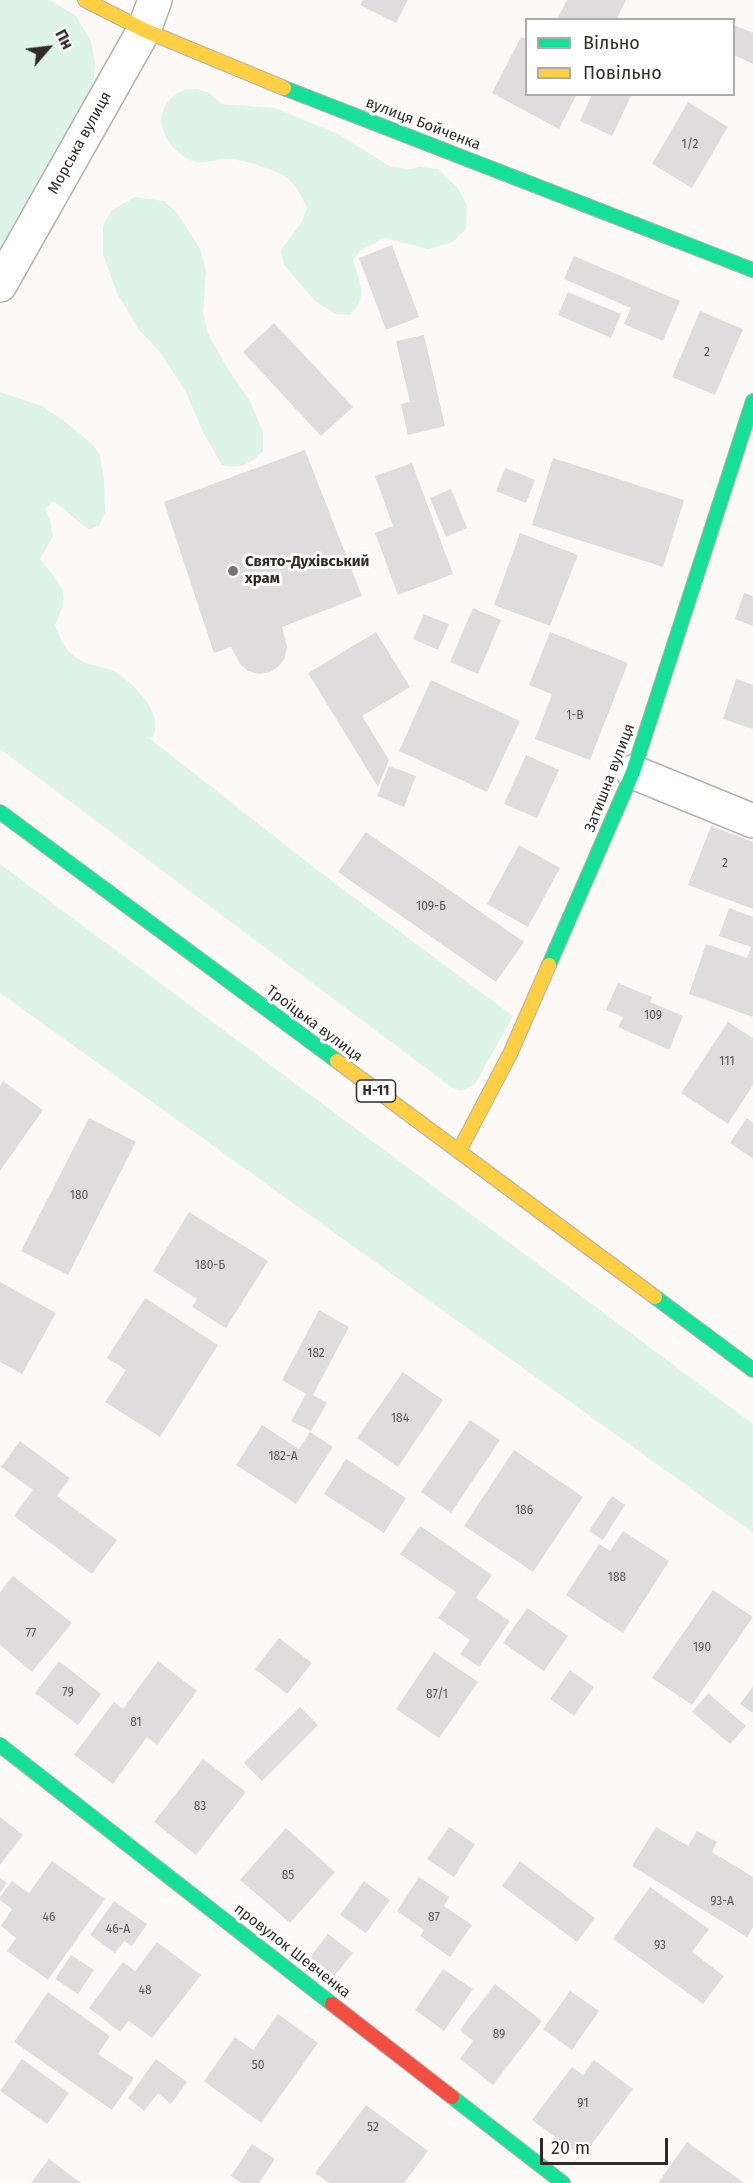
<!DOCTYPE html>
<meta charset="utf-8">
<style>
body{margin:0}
#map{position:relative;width:753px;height:2183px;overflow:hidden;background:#fdf9f7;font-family:"Fira Sans",sans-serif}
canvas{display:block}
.legend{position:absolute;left:525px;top:18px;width:210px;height:78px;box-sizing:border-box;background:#fff;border:2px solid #adaaa9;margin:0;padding:8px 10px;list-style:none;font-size:18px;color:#312b28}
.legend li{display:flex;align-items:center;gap:12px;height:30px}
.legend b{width:30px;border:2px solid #adaaa9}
.north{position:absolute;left:18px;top:18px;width:60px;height:60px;-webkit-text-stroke:4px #fff;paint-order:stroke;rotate:62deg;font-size:16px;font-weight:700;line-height:24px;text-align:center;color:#312b28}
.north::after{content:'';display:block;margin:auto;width:21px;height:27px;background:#312b28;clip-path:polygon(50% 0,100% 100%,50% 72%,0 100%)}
.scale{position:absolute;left:540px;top:2138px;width:128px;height:27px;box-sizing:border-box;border:3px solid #312b28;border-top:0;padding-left:8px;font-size:18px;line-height:21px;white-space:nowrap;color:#312b28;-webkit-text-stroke:4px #fff;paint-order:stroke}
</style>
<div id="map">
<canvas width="753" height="2183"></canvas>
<ul class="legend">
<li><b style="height:8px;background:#16e098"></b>Вільно</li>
<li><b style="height:8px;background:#ffcf43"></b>Повільно</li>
</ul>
<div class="north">Пн</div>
<div class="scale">20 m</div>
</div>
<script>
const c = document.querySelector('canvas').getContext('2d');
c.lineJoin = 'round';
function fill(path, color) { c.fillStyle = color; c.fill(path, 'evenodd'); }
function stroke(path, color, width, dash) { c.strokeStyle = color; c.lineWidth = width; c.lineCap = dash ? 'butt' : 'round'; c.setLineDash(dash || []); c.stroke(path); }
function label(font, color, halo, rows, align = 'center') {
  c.font = font + ' "Fira Sans",sans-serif'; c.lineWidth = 6; c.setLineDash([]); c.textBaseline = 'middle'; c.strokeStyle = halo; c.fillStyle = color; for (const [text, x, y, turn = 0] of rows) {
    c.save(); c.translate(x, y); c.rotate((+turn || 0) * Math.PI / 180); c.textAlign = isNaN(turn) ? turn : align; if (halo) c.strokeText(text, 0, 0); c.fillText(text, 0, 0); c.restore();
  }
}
const green = new Path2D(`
 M0,0H50L76,16L91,41L95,63L93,85L0,250Z
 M198,89L209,93L222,104L275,108L338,134L391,167L410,169L419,167L438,169L457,187L467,205L466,229L453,242L428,249L384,238L361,250L353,260C359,281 369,297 350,315L336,314L316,302L284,265L281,250L302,222L307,208C302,197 297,186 287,178C277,170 243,160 231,159C219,158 200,166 190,160C163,146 147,111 180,92C184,89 192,90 198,89Z
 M135,197L164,201L178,214L200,249L206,270L203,311L207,332L228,369L250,401L263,432V451C249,465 241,469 222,465L203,432L186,392L160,352L138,329L117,293L103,254V226L111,211Z
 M0,392L42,406L63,420L93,445L100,455L104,481L105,512L99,526L89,529C75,521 66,509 53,501L45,509L50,520L53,537L40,559C62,587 72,590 55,625C60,638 65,651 78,659C89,666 105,666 117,673C135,685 164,713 153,737L149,738L325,876L513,1016L475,1084L461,1091L451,1087L0,749Z
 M0,864L753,1424V1533L0,993Z`);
const building = new Path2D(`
 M363,0H408L396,23L360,5Z
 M567,0H626L616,20H557Z
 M734,25L753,33V64L734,55Z
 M521,37L526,39V94H577L559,129L492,93Z
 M592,94H632L612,136L580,121Z
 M688,102L728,127L692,188L652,164Z
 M392,245L419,317L386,330L359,258Z
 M574,256L680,301L663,341L624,324L631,308L564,279Z
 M568,292L621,314L611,338L558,315Z
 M700,311L743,329L715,395L672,377Z
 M274,323L353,407L321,436L243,352Z
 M424,335L445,426L408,435L401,404L410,402L396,341Z
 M305,450L362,596L282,627L287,647L285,658L279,666L270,672L259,674L248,671L240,664L231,647L214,653L164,502Z
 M553,458L684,500L663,567L532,525Z
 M412,463L453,574L398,595L375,533L393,526L375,476Z
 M505,468L535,480L526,503L496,491Z
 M451,489L467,528L446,537L430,498Z
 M520,533L578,555L550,626L494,605Z
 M744,593L753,596V626L735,619Z
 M473,608L501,620L478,674L450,662Z
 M424,614L449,624L438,650L413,639Z
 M376,632L410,687L362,716L389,760L378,787L308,673Z
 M550,632L628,663L590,760L535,739L552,694L529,685Z
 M736,679L753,685V729L723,719Z
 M431,680L520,721L487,792L399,751Z
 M526,755L559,770L537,818L504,804Z
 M389,766L416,776L404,807L377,796Z
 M711,826L753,842V909L688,885Z
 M366,832L524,942L496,982L338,872Z
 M519,845L560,868L528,927L487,904Z
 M729,908L753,917V1017L689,994L706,944L747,958L751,947L719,936Z
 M618,983L652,997L650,1002L683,1016L669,1050L618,1027L623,1017L606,1010Z
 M728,1022L753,1038V1085L728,1124L681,1093Z
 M3,1081L43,1110L0,1171V1086Z
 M89,1118L136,1142L68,1275L21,1251Z
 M747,1118L753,1123V1159L730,1143Z
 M189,1212L268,1261L226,1328L192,1307L197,1299L153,1271Z
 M0,1282L56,1313L22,1374L0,1362Z
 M145,1298L218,1345L160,1437L105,1402L126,1370L107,1358Z
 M319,1310L349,1327L313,1395L327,1403L311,1431L291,1421L306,1394L282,1380Z
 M403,1372L443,1400L398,1467L357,1438Z
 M470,1420L500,1440L451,1513L421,1492Z
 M262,1425L299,1449L310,1432L333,1447L296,1504L236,1465Z
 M20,1441L70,1478L57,1496L117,1540L92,1574L14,1516L33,1490L1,1467Z
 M514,1450L583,1497L533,1572L464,1526Z
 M346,1459L406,1498L384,1533L324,1494Z
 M612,1496L625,1505L603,1540L589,1531Z
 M420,1526L492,1575L476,1598L510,1621L479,1667L460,1654L470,1640L438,1618L456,1592L400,1554Z
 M623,1531L669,1561L623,1633L566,1595L599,1544L610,1551Z
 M13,1576L72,1623L32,1672L0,1645V1592Z
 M713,1590L753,1617L692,1705L652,1678Z
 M527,1608L568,1636L544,1671L503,1643Z
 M279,1638L312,1663L287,1694L255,1669Z
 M434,1652L478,1682L439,1738L396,1709Z
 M59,1661L101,1694L78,1725L35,1693Z
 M158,1661L197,1691L157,1745L147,1737L113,1784L74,1755L114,1702L123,1709Z
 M570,1670L594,1687L574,1716L550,1699Z
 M753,1686V1713L740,1704Z
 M708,1693L746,1726L730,1744L692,1712Z
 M300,1707L318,1725L262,1781L244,1763Z
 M203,1759L246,1792L196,1855L154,1822Z
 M0,1817L23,1835L0,1865Z
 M449,1827L475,1844L454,1877L427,1859Z
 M656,1827L688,1846L697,1831L717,1842L712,1852L753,1877V1927L747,1937L632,1866Z
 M286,1828L335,1872L290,1923L240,1880Z
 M52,1861L105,1899L48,1980L7,1951L16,1938L1,1926L12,1909L0,1900V1897L12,1881L29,1893Z
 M520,1861L595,1918L577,1942L502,1886Z
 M419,1877L449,1897L444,1906L472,1925L450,1957L420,1936L424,1930L397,1911Z
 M0,1878L7,1883L0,1893Z
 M364,1881L390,1900L366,1933L340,1915Z
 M650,1887L709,1929L692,1952L724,1976L703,2004L613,1939Z
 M114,1901L147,1924L132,1946L124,1941L115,1953L90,1935Z
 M328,1934L353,1953L331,1980L307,1961Z
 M157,1942L201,1975L152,2038L129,2021L120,2032L89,2008L123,1962L135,1971Z
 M71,1955L94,1970L78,1994L55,1979Z
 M443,1969L473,1989L444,2031L415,2010Z
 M495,1984L542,2021L493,2085L460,2059L473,2041L460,2030Z
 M570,1991L599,2011L572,2050L543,2029Z
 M48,1992L110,2036L98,2054L134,2078L112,2110L14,2042Z
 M278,2014L318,2043L261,2123L204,2081L235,2037L253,2050Z
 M22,2059L69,2093L47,2124L0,2091Z
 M156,2059L187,2082L171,2104L158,2093L144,2111L128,2098Z
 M594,2060L633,2089L582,2157L532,2120L572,2067L583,2075Z
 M366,2105L428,2151L404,2183H329L315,2173Z
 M687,2142L744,2183H658Z
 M252,2144L275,2159L259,2183H241L231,2176Z
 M49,2159L81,2183H31Z`);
const street = new Path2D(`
 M0,285L144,30L155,0
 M633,772L753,821`);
const fast = new Path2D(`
 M284,88L753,270
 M0,812L337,1061
 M549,965L633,772L753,401
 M655,1297L753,1370
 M0,1745L332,2004
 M452,2097L563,2183`);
const slow = new Path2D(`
 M85,0L144,30L284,88
 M337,1061L655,1297
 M459,1151L510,1054L549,965`);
const jam = new Path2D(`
 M332,2004L452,2097`);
const markers = [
 [233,571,6,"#787370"]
];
const numberNames = [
 ["1/2",690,145],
 ["2",707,353],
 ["1-В",575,716],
 ["2",725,864],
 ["109-Б",431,907],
 ["109",653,1016],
 ["111",727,1062],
 ["180",79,1196],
 ["180-Б",210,1266],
 ["182",316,1354],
 ["184",400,1419],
 ["182-А",283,1457],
 ["186",524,1511],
 ["188",617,1578],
 ["77",31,1634],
 ["190",702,1648],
 ["79",68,1693],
 ["87/1",437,1695],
 ["81",136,1723],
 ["83",200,1807],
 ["85",288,1876],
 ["93-А",722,1902],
 ["46",49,1918],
 ["87",434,1918],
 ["46-А",118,1930],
 ["93",660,1946],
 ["48",145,1991],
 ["89",499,2035],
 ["50",258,2066],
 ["91",583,2104],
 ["52",373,2128]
];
const shields = [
 [376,1091,39]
];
const shieldNames = [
 ["Н-11",376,1091]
];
const streetNames = [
 ["вулиця Бойченка",423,124,21],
 ["Морська вулиця",80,143,-61],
 ["Затишна вулиця",610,778,-69],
 ["Троїцька вулиця",314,1024,37],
 ["провулок Шевченка",292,1951,38]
];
const poiNames = [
 ["Свято-Духівський",245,562],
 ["храм",245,579]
];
fill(green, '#ddf4e6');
fill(building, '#dfdcde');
stroke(street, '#b4b0ad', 36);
stroke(fast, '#b4b0ad', 16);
stroke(slow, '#b4b0ad', 16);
stroke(jam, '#b4b0ad', 16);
stroke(street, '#fffefe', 33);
stroke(fast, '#16e098', 14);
stroke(slow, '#ffcf43', 14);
stroke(jam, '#f24e42', 14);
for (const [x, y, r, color] of markers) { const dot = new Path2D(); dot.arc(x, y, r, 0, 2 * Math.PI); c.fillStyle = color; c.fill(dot); stroke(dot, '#fff', 2); }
label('12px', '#5c5756', null, numberNames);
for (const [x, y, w] of shields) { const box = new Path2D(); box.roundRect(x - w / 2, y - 11, w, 22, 4.5); c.fillStyle = '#fff'; c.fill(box); stroke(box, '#312b28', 1.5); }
label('bold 14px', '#312b28', null, shieldNames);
label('15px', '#312b28', '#fff', streetNames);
label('bold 15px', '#312b28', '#fff', poiNames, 'left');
</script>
